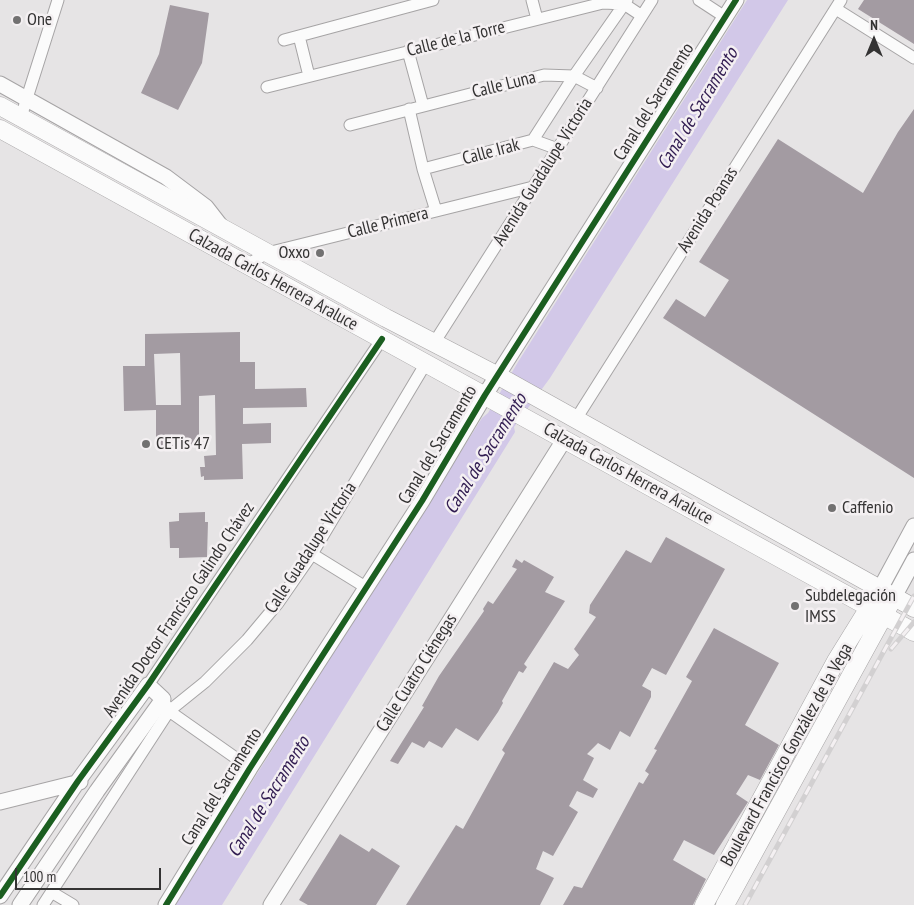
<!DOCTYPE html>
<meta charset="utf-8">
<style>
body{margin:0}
#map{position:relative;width:914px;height:905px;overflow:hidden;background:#e6e4e5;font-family:"PT Sans Narrow",sans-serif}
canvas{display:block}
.north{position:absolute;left:849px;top:15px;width:50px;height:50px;-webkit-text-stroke:4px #f4f0f2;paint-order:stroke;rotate:0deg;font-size:14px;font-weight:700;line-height:20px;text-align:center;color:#343333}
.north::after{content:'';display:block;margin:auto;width:18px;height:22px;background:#343333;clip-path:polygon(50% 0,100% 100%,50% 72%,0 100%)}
.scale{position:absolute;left:15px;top:868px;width:146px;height:22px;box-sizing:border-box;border:2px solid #343333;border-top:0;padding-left:6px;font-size:15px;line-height:18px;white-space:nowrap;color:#343333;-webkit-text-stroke:4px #f4f0f2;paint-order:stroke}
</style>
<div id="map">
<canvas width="914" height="905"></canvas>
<div class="north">N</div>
<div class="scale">100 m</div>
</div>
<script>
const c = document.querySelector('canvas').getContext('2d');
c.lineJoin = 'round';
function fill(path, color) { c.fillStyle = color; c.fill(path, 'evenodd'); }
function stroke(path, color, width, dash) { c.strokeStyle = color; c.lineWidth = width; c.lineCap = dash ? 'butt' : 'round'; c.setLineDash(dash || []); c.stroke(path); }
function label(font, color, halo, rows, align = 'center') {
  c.font = font + ' "PT Sans Narrow",sans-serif'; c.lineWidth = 5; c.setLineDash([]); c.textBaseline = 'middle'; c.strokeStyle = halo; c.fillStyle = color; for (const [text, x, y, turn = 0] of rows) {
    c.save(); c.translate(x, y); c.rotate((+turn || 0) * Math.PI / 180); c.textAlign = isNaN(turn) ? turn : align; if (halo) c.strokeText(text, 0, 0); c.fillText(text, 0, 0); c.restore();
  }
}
const water = new Path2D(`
 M747,0H788L550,378L514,427L515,432L222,905H174L482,418L488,413L518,362Z`);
const building = new Path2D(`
 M864,0H914V44L858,9Z
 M170,5L209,13L202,63L178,110L141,93L159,54Z
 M914,109V478L663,318L676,299L705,317L729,280L699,262L778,139L863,193L898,132Z
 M240,332V362H255V389L306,388L307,407L243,408V424L271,423V443L242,444L243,479L204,480V476L201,477L200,467H205L204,456L216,455L215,395L199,396V446H156V410L124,411L123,366H145V334ZM180,353L181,405H156L154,354Z
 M205,512V522H208L207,557L179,558V548H170L169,522L179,521V513Z
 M666,537L725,569L666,675L652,668L642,686L651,691V697L630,737L620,731L610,750L598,743L587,754L594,758L583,780L598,789L593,798L577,791L569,806L578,812L553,856L543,851L536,869L554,878L540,905H406L456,825L463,829L505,753L502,750L554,662L568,669L579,655L574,649L596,617L589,613L590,605L626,550L651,563Z
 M516,559L522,563L524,560L554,577L545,592L565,601L524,664L527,667L523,673L519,671L502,701L503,703L498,712L478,741L456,728L442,748L429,741L424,748L412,742L398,764L390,761L424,707L422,706L439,676L484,611L483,609L488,601L493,604L517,569L512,567Z
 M714,628L779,663L745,725L779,745L760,780L748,775L736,794L748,802L714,855L684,840L673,860L706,879L693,905H563L574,886L582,888L639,782L643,784L649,774L645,771L657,750L654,749L692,681L686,677Z
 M340,834L369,852L372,848L400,866L376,905H308L299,900Z`);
const street = new Path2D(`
 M532,0L537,19
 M699,0L725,17
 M836,9L914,58
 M299,36L309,76
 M284,40L433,0
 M408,51L423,106
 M267,87L603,3L624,4L642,16
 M409,109L423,169L436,211
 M21,117L58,0
 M350,125L544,75L574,76L597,88
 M533,140L574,76L627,0
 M423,169L533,140L558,149
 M247,265L267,253L533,187
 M434,343L652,0
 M576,419L841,0
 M312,554L367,588
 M148,685L382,339
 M166,705L169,711L250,768
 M53,893L73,905
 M43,905L169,711L205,682L247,640L278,603L312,554L426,363`);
const secondary = new Path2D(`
 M0,84L166,177L206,207L220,225
 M880,589L914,526
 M894,597L914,560
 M0,802L80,782
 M0,896L78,781L148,685L163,699L97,791L20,905
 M166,905L250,768L422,501L485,395L736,0
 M271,905L564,440`);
const primary = new Path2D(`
 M0,106L386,318L502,378L914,608
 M0,129L914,632
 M704,905L836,661L875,598
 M725,905L890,604`);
const rail = new Path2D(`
 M891,649L914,622
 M745,905L914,596`);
const cycleway = new Path2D(`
 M0,896L78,781L148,685L382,339
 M166,905L250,768L422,501L485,395L736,0`);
const markers = [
 [17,20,5,"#727171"],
 [320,253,5,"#727171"],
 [146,444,5,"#727171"],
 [832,508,5,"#727171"],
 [795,606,5,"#727171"]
];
const poiNames = [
 ["One",27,20],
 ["Oxxo",310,253,"right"],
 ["CETis 47",156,444],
 ["Caffenio",842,508],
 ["Subdelegación",805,596],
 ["IMSS",805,617]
];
const streetNames = [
 ["Calle de la Torre",456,39,-14],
 ["Calle Luna",504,85,-14],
 ["Canal del Sacramento",654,102,-58],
 ["Calle Irak",491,152,-15],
 ["Avenida Guadalupe Victoria",543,172,-58],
 ["Avenida Poanas",708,210,-58],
 ["Calle Primera",388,223,-14],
 ["Calzada Carlos Herrera Araluce",273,280,29],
 ["Canal del Sacramento",438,445,-59],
 ["Calzada Carlos Herrera Araluce",628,474,29],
 ["Calle Guadalupe Victoria",311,548,-57],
 ["Avenida Doctor Francisco Galindo Chávez",179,610,-56],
 ["Calle Cuatro Ciénegas",417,673,-58],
 ["Boulevard Francisco González de la Vega",787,755,-61],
 ["Canal del Sacramento",222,787,-58]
];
const waterNames = [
 ["Canal de Sacramento",698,109,-59],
 ["Canal de Sacramento",486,454,-58],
 ["Canal de Sacramento",269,797,-58]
];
fill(water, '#d2c8e8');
fill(building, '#a39ba2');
stroke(street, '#a6a4a5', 13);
stroke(secondary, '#a6a4a5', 17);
stroke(primary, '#a6a4a5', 19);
stroke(street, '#fbfbfb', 11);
stroke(secondary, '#fbfbfb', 15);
stroke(primary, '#fbfbfb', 18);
stroke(rail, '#d2d0d1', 5);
stroke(rail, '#f4f0f2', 3, [9]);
stroke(cycleway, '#1b5e20', 6);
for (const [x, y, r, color] of markers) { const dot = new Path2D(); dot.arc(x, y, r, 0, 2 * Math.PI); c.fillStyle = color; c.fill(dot); stroke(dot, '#f4f0f2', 2); }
label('18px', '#343333', '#f4f0f2', poiNames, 'left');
label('18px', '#343333', '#f4f0f2', streetNames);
label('italic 19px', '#311c51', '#f4f0f2', waterNames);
</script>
